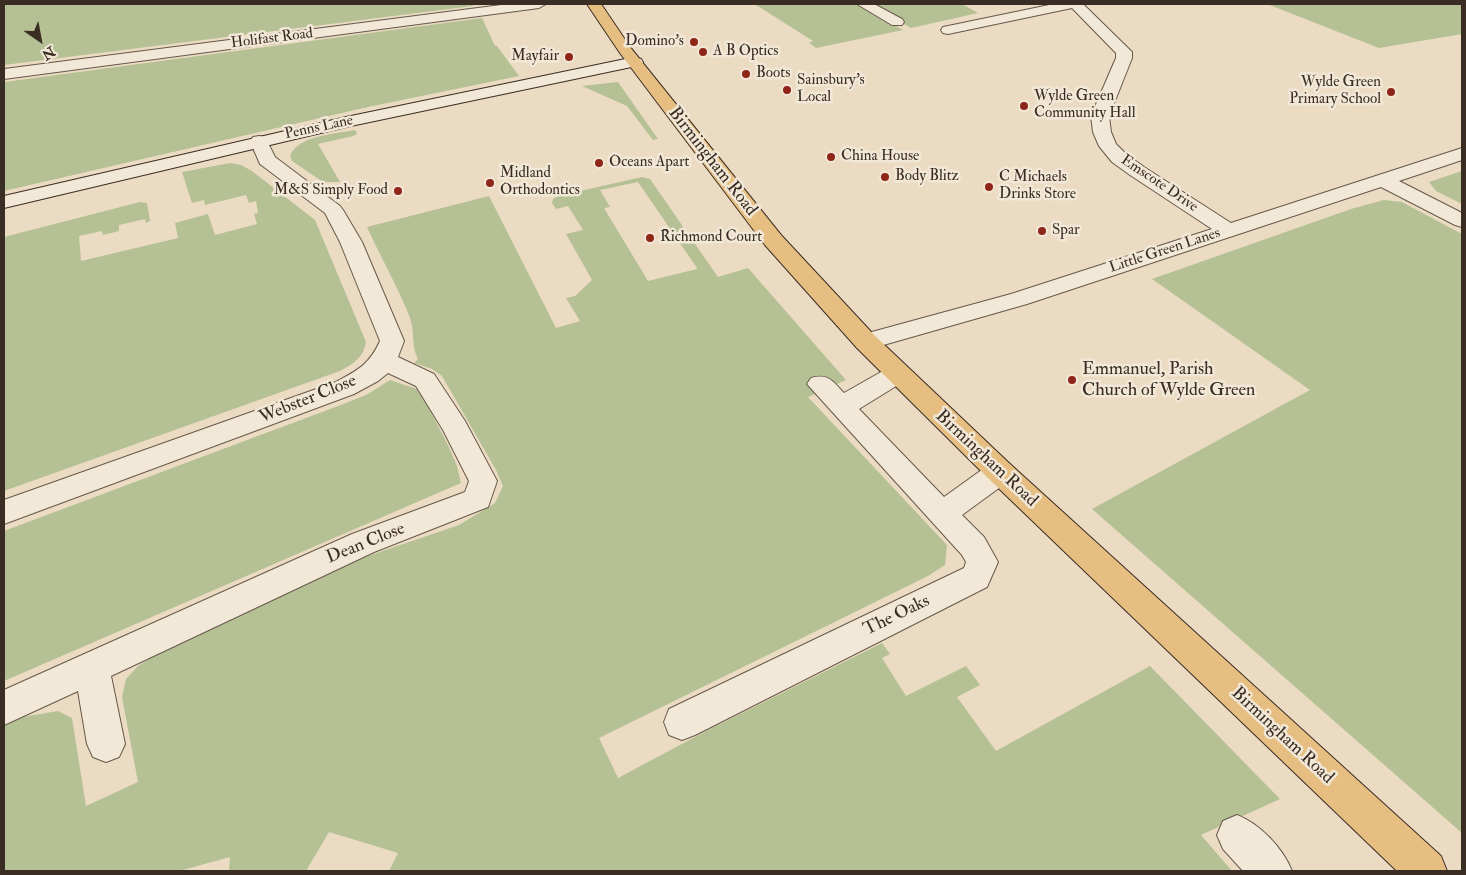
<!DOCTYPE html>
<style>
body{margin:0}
#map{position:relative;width:1466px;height:875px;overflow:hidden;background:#ebdbc2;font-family:"IM FELL Double Pica",serif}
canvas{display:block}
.frame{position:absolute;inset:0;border:5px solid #3a2d23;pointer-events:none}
.north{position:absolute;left:15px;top:15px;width:50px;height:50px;-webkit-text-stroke:4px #f2e8d7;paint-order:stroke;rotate:147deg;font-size:14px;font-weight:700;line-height:20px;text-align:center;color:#3a2d23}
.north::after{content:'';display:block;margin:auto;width:18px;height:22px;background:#3a2d23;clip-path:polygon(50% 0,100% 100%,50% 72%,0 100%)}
</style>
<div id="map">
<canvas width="1466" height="875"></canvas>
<div class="frame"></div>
<div class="north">N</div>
</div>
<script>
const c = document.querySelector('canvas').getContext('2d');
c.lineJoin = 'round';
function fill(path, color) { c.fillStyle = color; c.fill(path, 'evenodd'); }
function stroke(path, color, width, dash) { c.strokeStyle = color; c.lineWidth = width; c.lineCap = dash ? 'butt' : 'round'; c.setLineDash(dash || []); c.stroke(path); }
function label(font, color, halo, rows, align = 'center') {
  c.font = font + ' "IM FELL Double Pica",serif'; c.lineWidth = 5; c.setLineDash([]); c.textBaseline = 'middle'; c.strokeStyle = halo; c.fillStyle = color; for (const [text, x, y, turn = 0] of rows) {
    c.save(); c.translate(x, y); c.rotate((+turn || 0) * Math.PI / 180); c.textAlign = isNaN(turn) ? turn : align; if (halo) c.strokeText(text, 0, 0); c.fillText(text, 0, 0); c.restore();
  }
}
const green = new Path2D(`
 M4,4H472L473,6L4,65Z
 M762,4H858L903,30L816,48L809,43L813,41L756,5Z
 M867,4H962L978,13L911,28Z
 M1267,4H1462V34L1379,48Z
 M482,18L495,46H497L519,76L368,107L4,191V82Z
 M618,82L658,139L653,140L627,106L582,86Z
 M355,130L357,134L353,136L318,144L340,182H323L292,161L290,156C298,135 336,134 355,130Z
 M230,163L241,165L252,171L315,220L366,342C364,357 353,364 340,371L4,491V237L140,202L147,203L150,221L146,223L145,219L119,225V231L103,235L102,231L79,236L81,261L178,238L175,223L208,214L215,235L257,224L254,214L258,213L256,201L249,203L246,195L205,205L204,200L192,203L182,172Z
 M1462,171V204L1436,191L1429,182Z
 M642,177L650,179L718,277L748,268L846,380L808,397L947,545L945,565L928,576L599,738L618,778L708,730L882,643L890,654L882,658L906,696L966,666L980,685L957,697L996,751L1150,666L1280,799L1201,835L1232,871H389L398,853L329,832L306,871H229L230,857L179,871H4V718L10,715V719L58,711L72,718L86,806L138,782L122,697L126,679L138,666L157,654L356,560L459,525L495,503L503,486L496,470L442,376L432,369L414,363L418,359C411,347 415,332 410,318C398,287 381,258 367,227L489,196L556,328L580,321L566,298L575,296L592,280L566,234L583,230L568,206L556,209L552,203L553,199L558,196ZM638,182L697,268V269L648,281L604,208L610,207L600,190Z
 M1384,200L1402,202L1462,234V833L1092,509L1310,390L1152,279L1351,209Z
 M390,380L417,389L423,397L448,445L457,466L461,483L4,681V531L346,403L368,394Z`);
const street = new Path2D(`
 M509,4H546L539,8L4,79V69Z
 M857,4H874L902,19L904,22L902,25H892Z
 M1054,4H1083L1132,52V58L1109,116L1111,132L1116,144L1126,154L1144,167L1231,223L1462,148V160L1399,181L1462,213V227L1455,225L1381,187L1027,304L866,350L857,348L854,342L857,336L1011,294L1212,229L1130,175L1112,162L1099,146L1093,132L1091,116L1116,58V53L1072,8L948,34L943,33L941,30L943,27L948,26Z
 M259,136L265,137L275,157L340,206L343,210L362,242L404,341L398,357L434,374L465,421L497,481L488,507L374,552L111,676L125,744L119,757L106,762L93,757L87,744L78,691L4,725V690L352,534L465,492L469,481L443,430L416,386L388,373L378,381L354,394L4,524V500L336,382C358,370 369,365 380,341L340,242L325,213L260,164L250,141L253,137Z
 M897,365L906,368L910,374L906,380L859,409L944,497L990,464L1000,461L1010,464L1014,472L1010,480L962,515L984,537L998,562L987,587L695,735L682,740L669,735L664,722L669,709L964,568L966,562L962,555L807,384L811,378C829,373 833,382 844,393L888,368Z
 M1237,815C1260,824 1283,848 1292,871H1243L1223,849L1217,835L1223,821Z`);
const secondary = new Path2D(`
 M635,57L641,59L643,62L641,65L346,127L4,208V196L346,117Z`);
const primary = new Path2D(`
 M587,4H601L630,47L781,235L875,336L1010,464L1441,856L1447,871H1397L990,480L857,348L765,245L620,53Z`);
const markers = [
 [694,42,5,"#8f2418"],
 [703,52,5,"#8f2418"],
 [569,57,5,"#8f2418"],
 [746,74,5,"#8f2418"],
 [787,90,5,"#8f2418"],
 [1391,92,5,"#8f2418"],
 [1024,106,5,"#8f2418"],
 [831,157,5,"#8f2418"],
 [599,163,5,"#8f2418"],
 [885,177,5,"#8f2418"],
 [490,183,5,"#8f2418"],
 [989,187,5,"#8f2418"],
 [398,191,5,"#8f2418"],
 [1042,231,5,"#8f2418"],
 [650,238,5,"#8f2418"],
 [1072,380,5,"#8f2418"]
];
const farStreetnames = [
 ["Holifast Road",272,39,-7],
 ["Penns Lane",319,128,-12],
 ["Emscote Drive",1159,184,34],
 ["Little Green Lanes",1165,251,-18]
];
const farPoinames = [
 ["Domino's",684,42,"right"],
 ["A B Optics",713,52],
 ["Mayfair",559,57,"right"],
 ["Boots",756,74],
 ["Sainsbury's",797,81],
 ["Local",797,98],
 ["Wylde Green",1381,83,"right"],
 ["Primary School",1381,100,"right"],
 ["Wylde Green",1034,97],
 ["Community Hall",1034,114],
 ["China House",841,157],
 ["Oceans Apart",609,163],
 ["Midland",500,174],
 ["Orthodontics",500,191],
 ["Body Blitz",895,177],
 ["C Michaels",999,178],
 ["Drinks Store",999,195],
 ["M&S Simply Food",388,191,"right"],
 ["Spar",1052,231],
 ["Richmond Court",660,238]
];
const streetNames = [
 ["Birmingham Road",712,162,52],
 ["Webster Close",308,400,-22],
 ["Birmingham Road",986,459,43],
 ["Dean Close",366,544,-22],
 ["The Oaks",897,616,-26],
 ["Birmingham Road",1282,736,43]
];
const poiNames = [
 ["Emmanuel, Parish",1082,370],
 ["Church of Wylde Green",1082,391]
];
fill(green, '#b5c195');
stroke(street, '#66584b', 2);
stroke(secondary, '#3a2d23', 2);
stroke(primary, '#3a2d23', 2);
fill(street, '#f2e8d7');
fill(secondary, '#f2e8d7');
fill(primary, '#e6be81');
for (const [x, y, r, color] of markers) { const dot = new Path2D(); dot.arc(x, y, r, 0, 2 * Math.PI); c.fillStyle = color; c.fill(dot); stroke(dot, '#f2e8d7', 2); }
label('15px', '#3a2d23', '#f2e8d7', farStreetnames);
label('15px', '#3a2d23', '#f2e8d7', farPoinames, 'left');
label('18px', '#3a2d23', '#f2e8d7', streetNames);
label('18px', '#3a2d23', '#f2e8d7', poiNames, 'left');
</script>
